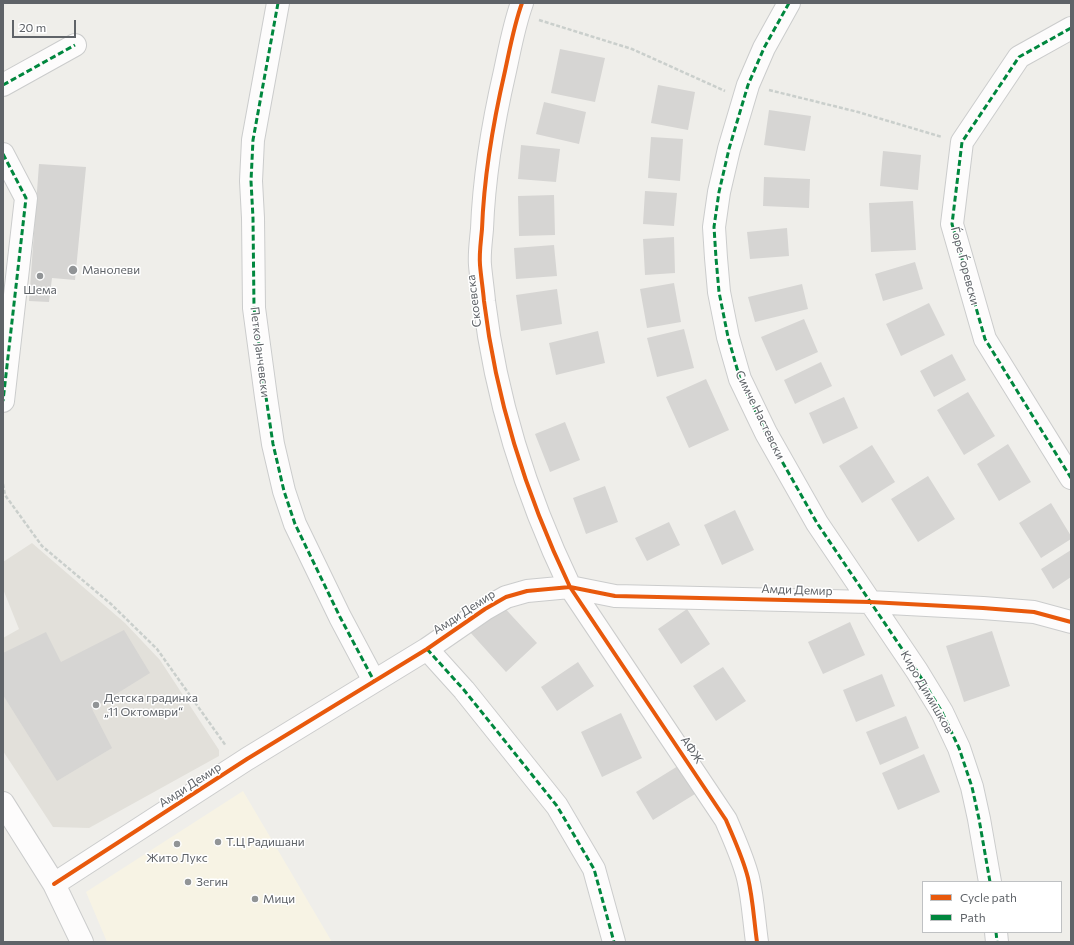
<!DOCTYPE html>
<meta charset="utf-8">
<style>
body{margin:0}
#map{position:relative;width:1074px;height:945px;overflow:hidden;background:#efeeea;font-family:Commissioner,sans-serif}
canvas{display:block}
.frame{position:absolute;inset:0;border:4px solid #5f6368;pointer-events:none}
.legend{position:absolute;left:922px;top:881px;width:140px;height:52px;box-sizing:border-box;background:#fff;border:1px solid #bfc1c3;margin:0;padding:5px 7px;list-style:none;font-size:12px;color:#5f6368}
.legend li{display:flex;align-items:center;gap:8px;height:20px}
.legend b{width:20px;border:1px solid #bfc1c3}
.scale{position:absolute;left:12px;top:20px;width:64px;height:18px;box-sizing:border-box;border:2px solid #5f6368;border-top:0;padding-left:5px;font-size:12px;line-height:14px;white-space:nowrap;color:#5f6368;-webkit-text-stroke:3px #fff;paint-order:stroke}
</style>
<div id="map">
<canvas width="1074" height="945"></canvas>
<div class="frame"></div>
<ul class="legend">
<li><b style="height:5px;background:#e8590c"></b>Cycle path</li>
<li><b style="height:5px;background:#00873e"></b>Path</li>
</ul>
<div class="scale">20 m</div>
</div>
<script>
const c = document.querySelector('canvas').getContext('2d');
c.lineJoin = 'round';
function fill(path, color) { c.fillStyle = color; c.fill(path, 'evenodd'); }
function stroke(path, color, width, dash) { c.strokeStyle = color; c.lineWidth = width; c.lineCap = dash ? 'butt' : 'round'; c.setLineDash(dash || []); c.stroke(path); }
function label(font, color, halo, rows, align = 'center') {
  c.font = font + ' Commissioner,sans-serif'; c.lineWidth = 3; c.setLineDash([]); c.textBaseline = 'middle'; c.strokeStyle = halo; c.fillStyle = color; for (const [text, x, y, turn = 0] of rows) {
    c.save(); c.translate(x, y); c.rotate((+turn || 0) * Math.PI / 180); c.textAlign = isNaN(turn) ? turn : align; if (halo) c.strokeText(text, 0, 0); c.fillText(text, 0, 0); c.restore();
  }
}
const commercial = new Path2D(`
 M243,791L332,942H107L86,892Z`);
const education = new Path2D(`
 M32,543L125,623L160,660L219,750V756L89,828L53,827L3,751V638L19,629L3,589V562Z`);
const building = new Path2D(`
 M560,49L605,58L595,102L551,93Z
 M658,85L695,92L688,130L651,123Z
 M544,102L586,112L579,144L536,134Z
 M769,110L811,116L805,151L764,145Z
 M651,137L683,139L680,181L648,178Z
 M521,145L560,149L556,182L518,179Z
 M883,151L921,155L918,190L880,186Z
 M39,164L86,167L75,280L52,278L49,302L29,301Z
 M764,177L810,179L809,208L763,206Z
 M645,191L677,193L674,226L643,224Z
 M554,195L555,235L519,236L518,196Z
 M913,201L916,250L871,252L869,203Z
 M787,228L789,256L750,259L747,232Z
 M674,237L675,273L645,275L643,239Z
 M554,245L557,276L516,279L514,248Z
 M915,262L923,289L883,301L875,274Z
 M674,283L681,322L647,328L640,289Z
 M802,284L808,309L755,322L748,297Z
 M557,289L562,324L521,331L516,295Z
 M929,303L945,335L901,356L886,324Z
 M804,319L818,352L776,371L761,337Z
 M684,329L694,368L657,377L647,338Z
 M598,331L605,363L556,375L549,343Z
 M952,354L966,380L934,397L920,371Z
 M821,362L832,386L795,404L784,380Z
 M706,379L729,430L689,448L666,397Z
 M968,392L995,436L964,455L937,410Z
 M844,397L858,428L823,444L809,413Z
 M565,422L580,460L550,472L535,434Z
 M1008,444L1031,482L999,501L977,464Z
 M872,445L895,482L862,503L839,466Z
 M928,476L955,519L918,542L891,499Z
 M605,486L618,522L586,534L573,498Z
 M1051,503L1071,536V539L1041,558L1019,523Z
 M735,510L754,550L722,565L704,525Z
 M669,522L680,545L647,561L635,538Z
 M1071,550V577L1053,589L1041,569Z
 M500,603L537,643L506,672L469,631Z
 M687,609L710,644L681,664L658,629Z
 M850,622L865,655L823,674L808,642Z
 M124,630L150,673L92,709L112,748L57,781L3,695V653L46,632L61,662Z
 M992,631L1010,686L964,702L946,646Z
 M578,662L594,686L557,711L541,687Z
 M723,667L746,701L716,721L693,686Z
 M882,674L895,706L856,722L843,690Z
 M621,713L642,758L602,777L581,732Z
 M906,716L919,748L880,765L866,732Z
 M924,754L940,792L898,810L882,773Z
 M678,766L695,794L653,820L636,792Z`);
const path = new Path2D(`
 M539,20L632,49L725,91
 M769,90L858,112L942,137
 M3,484L5,495L42,546L111,604L157,649L226,746`);
const minor = new Path2D(`
 M278,3L253,140L251,181L253,218L254,308L266,397L273,444L284,491L295,524L340,617L374,681
 M522,3C514,25 510,48 505,71C493,123 484,175 482,229C481,241 479,253 480,265C481,277 483,289 484,301C496,400 527,497 570,587L726,820C734,839 743,858 748,878C753,899 754,921 757,942
 M789,3L764,48L748,85L729,149L719,192L714,227L716,258L719,292L728,337L740,379L766,433L817,523L917,671L942,712L959,748L972,787L979,819L990,882
 M1071,28L1019,57L962,142L952,224L985,339L1071,478
 M3,85L75,45
 M3,154L26,198L3,401
 M427,649L464,690L557,806L594,869L614,942
 M3,803L54,884L82,942
 M54,884L247,759L427,649L485,609L506,597L527,591L570,587L615,596L870,602L983,608L1034,612L1071,622
 M996,932L997,942`);
const quiet = new Path2D(`
 M278,3L253,140L251,181L253,218L254,308L266,397L273,444L284,491L295,524L340,617L374,681
 M789,3L764,48L748,85L729,149L719,192L714,227L716,258L719,292L728,337L740,379L766,433L817,523L917,671L942,712L959,748L972,787L979,819L990,882
 M1071,28L1019,57L962,142L952,224L985,339L1071,478
 M3,85L75,45
 M3,154L26,198L3,401
 M427,649L464,690L557,806L594,869L614,942
 M996,932L997,942`);
const cycleway = new Path2D(`
 M522,3C514,25 510,48 505,71C493,123 484,175 482,229C481,241 479,253 480,265C481,277 483,289 484,301C496,400 527,497 570,587L726,820C734,839 743,858 748,878C753,899 754,921 757,942
 M54,884L247,759L427,649L485,609L506,597L527,591L570,587L615,596L870,602L983,608L1034,612L1071,622`);
const markers = [
 [73,270,5,"#919496"],
 [40,276,4,"#919496"],
 [96,705,4,"#919496"],
 [218,842,4,"#919496"],
 [177,844,4,"#919496"],
 [188,882,4,"#919496"],
 [255,899,4,"#919496"]
];
const streetNames = [
 ["Ѓоре Ѓоревски",965,266,75],
 ["Скоевска",474,301,-97],
 ["Петко Јанчевски",260,352,83],
 ["Симче Настевски",760,415,64],
 ["Амди Демир",797,590,2],
 ["Амди Демир",464,612,-33],
 ["Киро Димишков",927,692,60],
 ["АФЖ",692,750,56],
 ["Амди Демир",190,785,-33]
];
const poiNames = [
 ["Манолеви",82,270],
 ["Шема",40,290,"center"],
 ["Детска градинка",104,698],
 ["„11 Октомври“",104,712],
 ["Т.Ц Радишани",226,842],
 ["Жито Лукс",177,858,"center"],
 ["Зегин",196,882],
 ["Мици",263,899]
];
fill(commercial, '#f7f3e4');
fill(education, '#e2e0da');
fill(building, '#d6d5d3');
stroke(minor, '#cbcccc', 24);
stroke(path, '#cacfcc', 2.5, [4, 2]);
stroke(minor, '#fdfcfc', 22);
stroke(quiet, '#00873e', 3, [6, 3]);
stroke(cycleway, '#e8590c', 4);
for (const [x, y, r, color] of markers) { const dot = new Path2D(); dot.arc(x, y, r, 0, 2 * Math.PI); c.fillStyle = color; c.fill(dot); stroke(dot, '#fff', 1.5); }
label('12px', '#5f6368', '#fff', streetNames);
label('12px', '#5f6368', '#fff', poiNames, 'left');
</script>
